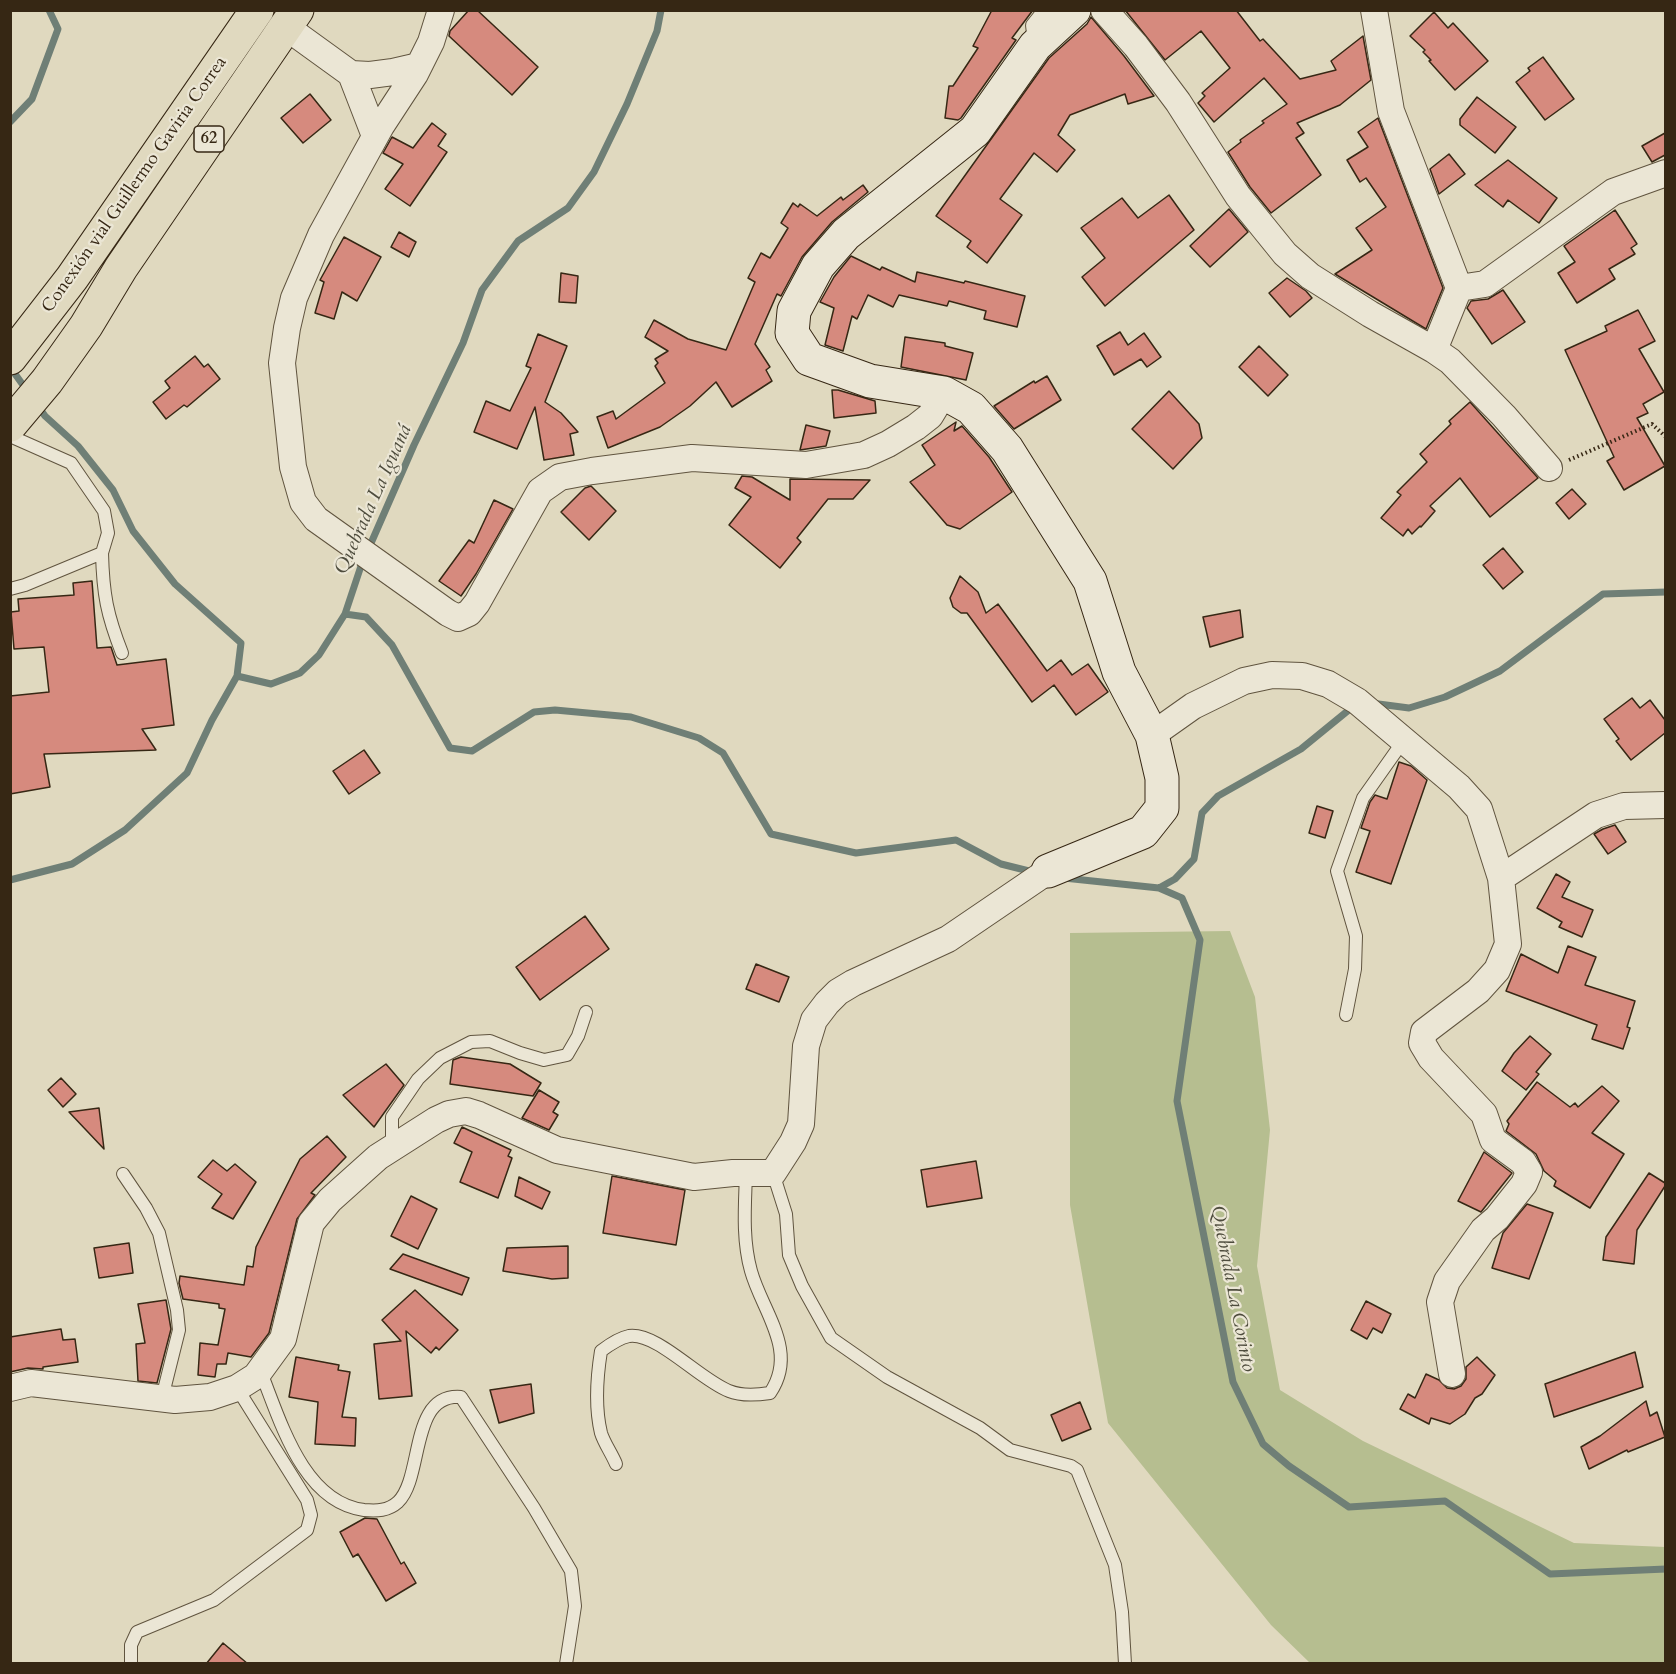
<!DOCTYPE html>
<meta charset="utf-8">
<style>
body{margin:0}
#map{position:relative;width:1676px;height:1674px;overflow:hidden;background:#e0d9bf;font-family:Cardo,serif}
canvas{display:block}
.frame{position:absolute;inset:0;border:12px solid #362714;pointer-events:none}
</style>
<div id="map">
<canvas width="1676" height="1674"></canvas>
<div class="frame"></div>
</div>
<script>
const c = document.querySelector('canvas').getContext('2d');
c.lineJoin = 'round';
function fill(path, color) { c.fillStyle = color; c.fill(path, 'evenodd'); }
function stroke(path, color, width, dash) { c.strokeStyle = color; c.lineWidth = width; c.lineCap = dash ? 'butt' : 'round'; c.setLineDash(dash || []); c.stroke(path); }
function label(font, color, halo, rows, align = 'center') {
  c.font = font + ' Cardo,serif'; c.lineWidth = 4.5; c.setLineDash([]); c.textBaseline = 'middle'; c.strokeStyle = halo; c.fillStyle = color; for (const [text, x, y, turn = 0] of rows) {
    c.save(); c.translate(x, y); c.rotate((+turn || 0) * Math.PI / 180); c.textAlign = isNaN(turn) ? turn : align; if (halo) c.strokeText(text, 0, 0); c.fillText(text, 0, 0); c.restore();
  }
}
const green = new Path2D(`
 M1230,931L1255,997L1270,1130L1257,1266L1280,1390L1363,1441L1574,1543L1665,1547V1663H1310L1271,1625L1108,1423L1070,1205V933Z`);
const stream = new Path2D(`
 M10,122L32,99L58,29L49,10
 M10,367L28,392
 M38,406L45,416L78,446L113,490L133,531L175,584L241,643L237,676
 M368,550L414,445L463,343L482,290L518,241L568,208L594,172L627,104L657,31L661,10
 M345,614L366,617L392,645L450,748L472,751L534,712L555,710L631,717L699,738L723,753L771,834L856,853L956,840L1001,864L1033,872
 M1371,703L1409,708L1445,697L1500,671L1603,594L1666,592
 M1064,878L1159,888L1175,879L1194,859L1202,813L1218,796L1301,749L1350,709L1355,706
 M10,880L72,864L125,830L187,773L212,720L237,676L271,684L300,673L319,655L345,614L363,560
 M1159,888L1182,898L1200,940L1177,1101L1233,1382L1263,1444L1289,1466L1349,1507L1445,1501L1550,1574L1666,1569`);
const building = new Path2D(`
 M469,10H477L538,67L512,95L449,36L450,31Z
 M992,10H1033L1012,38L1016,40L961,118L958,120L945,118L949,86H953L978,48L973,46Z
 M1125,10H1236L1260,41L1263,39L1300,79L1336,70L1331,61L1363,36L1371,80L1340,105L1297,123L1304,133L1296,138L1321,175L1271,213L1250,187L1228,152L1241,142L1240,140L1264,123L1262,121L1287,104L1264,78L1214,122L1198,103L1205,96L1202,93L1230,68L1201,31L1165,60Z
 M1434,12L1448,28L1453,23L1488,61L1455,90L1429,61L1431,60L1423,52L1425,50L1410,36Z
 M1091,17L1124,56L1154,96L1128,104L1125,94L1070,115L1058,135L1075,150L1057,172L1034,153L1000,199L1022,215L987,263L967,247L971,241L936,216L1049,58L1087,24Z
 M1543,57L1574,99L1545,120L1516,82L1530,71L1528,68Z
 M310,94L331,120L303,143L281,118Z
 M1477,97L1516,127L1495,153L1460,125V119Z
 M1378,118L1443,288L1426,329L1335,274L1372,250L1356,228L1386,207L1366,178L1360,182L1347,160L1368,147L1358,132Z
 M432,123L446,134L438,146L447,152L410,206L385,189L403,164L383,153L392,137L413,148Z
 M1665,133V155L1652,162L1642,146Z
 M1449,154L1465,174L1439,194L1430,169Z
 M1508,160L1557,198L1539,223L1508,200L1503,207L1475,185Z
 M863,185L868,192L832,222L802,257L781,296L777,294L755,344L770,367L766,370L772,381L732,407L716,382L690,406L660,427L608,448L597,417L613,411L616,419L665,383L655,366L658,363L655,359L668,351L645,337L654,320L688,339L726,350L755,282L748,278L761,253L770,258L788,228L781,223L793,203L798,207L800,204L817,216L841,197L843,200Z
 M1169,195L1194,230L1105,306L1082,277L1105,258L1081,228L1122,198L1138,218Z
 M1229,209L1248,232L1210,267L1190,246Z
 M1615,210L1637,244L1631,248L1635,254L1609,269L1615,279L1577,303L1558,273L1575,262L1564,246Z
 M399,232L416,242L409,257L391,247Z
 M344,237L381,257L357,301L342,292L334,319L315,313L324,282L320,280Z
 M851,256L880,270L882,267L915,282L917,272L964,283L965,281L1025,296L1017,327L984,319L986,311L949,301L947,306L899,295L893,307L868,295L857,319L852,316L843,351L825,345L834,308L820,302L834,277Z
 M561,273L578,276L576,303L559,302Z
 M1287,278L1306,291L1312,298L1290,317L1269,293Z
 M1503,290L1525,322L1492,344L1467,308L1471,301L1488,299Z
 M1638,310L1655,341L1639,349L1664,392L1643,404L1648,413L1637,418L1665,466L1624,490L1607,461L1614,457L1565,350L1607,331L1605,326Z
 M1120,332L1128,345L1144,333L1161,357L1147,367L1141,359L1114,375L1097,346Z
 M538,334L567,346L545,402L561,413L578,432L570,434L574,455L544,460L535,407L517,449L474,432L486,401L510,411L531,368L526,366Z
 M905,337L945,343V346L973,353L966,380L901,367Z
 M1259,346L1288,375L1268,396L1239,367Z
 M195,356L204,367L208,364L220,379L187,407L184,405L166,419L153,402L170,388L165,381Z
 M1047,376L1061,400L1014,429L994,406L1034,381L1035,383Z
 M832,390H838L875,401L876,413L834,418Z
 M1169,391L1199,424L1202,438L1173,469L1132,429Z
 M1470,402L1538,478L1490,517L1460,478L1430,506L1435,511L1421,527L1420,526L1412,534L1408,529L1403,536L1381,518L1401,495L1397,492L1427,462L1420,454L1451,424L1449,421Z
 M956,422L954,431L962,426L989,457L1012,492L960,529L947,525L910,482L935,465L922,445Z
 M806,425L830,431L826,446L800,450Z
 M742,476L752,477L790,500V479L870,480L853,499H828L797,538L801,542L780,568L729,525L751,497L735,488Z
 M591,486L616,511L589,540L561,512L585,488Z
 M1572,489L1586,504L1569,519L1556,503Z
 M494,500L513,509L476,574L461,596L439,581L469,540L474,543Z
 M1503,548L1523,572L1503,589L1483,565Z
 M960,576L978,592L986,613L998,604L1047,671L1061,660L1072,675L1088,664L1108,692L1076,715L1054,685L1032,702L967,613H961L953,607L950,598Z
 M92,581L97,648L111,647L117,665L166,659L174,725L142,729L156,750L44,754L50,787L10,794V696L49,692L44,647L14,649L11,612L19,611L18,599L74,595L73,583Z
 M1240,610L1243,637L1210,647L1203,617Z
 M1632,698L1640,708L1650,700L1665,720V733L1631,760L1616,741L1619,739L1604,719Z
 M364,750L380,773L349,794L333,771Z
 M1399,762L1411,766L1427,780L1391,884L1356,872L1370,831L1361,828L1370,802L1375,795L1387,799Z
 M1317,806L1333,811L1325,838L1309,833Z
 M1615,825L1626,842L1608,854L1594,834L1603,829Z
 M1556,874L1570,882L1562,897L1593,910L1582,937L1559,927L1562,922L1537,908Z
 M585,916L609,949L540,1000L516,967Z
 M1568,946L1596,957L1585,985L1635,1001L1627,1027L1630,1028L1623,1049L1592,1039L1597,1025L1506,991L1521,954L1558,973Z
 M756,964L789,977L779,1002L746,989Z
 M1530,1036L1551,1054L1536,1072L1539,1074L1526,1090L1502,1071L1514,1053Z
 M461,1057L510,1064L541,1083L533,1096L450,1084L453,1060Z
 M386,1064L404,1085L374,1127L343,1095Z
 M61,1078L76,1094L63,1107L48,1090Z
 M1537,1082L1570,1107L1575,1103L1578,1107L1602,1086L1619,1101L1592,1133L1624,1154L1590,1208L1554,1186L1556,1181L1544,1171L1536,1154L1506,1131L1509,1124L1507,1121Z
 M539,1090L559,1102L553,1112L558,1115L549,1130L522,1118Z
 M99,1108L104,1149L69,1112Z
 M462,1127L511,1150L508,1156L512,1158L498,1198L460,1182L472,1152L454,1143Z
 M327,1136L346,1157L311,1193L315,1195L297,1219L269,1333L251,1357L228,1353L226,1364H217L215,1377L198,1375L200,1343L218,1345L225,1309L219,1308V1304L183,1299L179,1283L180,1276L244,1285L247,1266L253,1267L256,1247L300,1159Z
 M1484,1152L1512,1173L1481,1212L1458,1201Z
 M213,1160L227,1171L235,1164L256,1182L233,1219L212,1208L222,1194L198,1177Z
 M976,1161L982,1198L927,1207L921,1170Z
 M1649,1173L1665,1183V1186L1637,1230L1634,1264L1603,1260L1606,1237Z
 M612,1176L685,1190L676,1245L603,1233Z
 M519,1177L550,1192L542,1209L515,1196Z
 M411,1196L437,1209L418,1249L391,1236Z
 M1527,1204L1553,1213L1529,1279L1492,1268L1503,1233Z
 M129,1243L133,1273L99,1278L94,1248Z
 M568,1246V1278L552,1279L503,1271L507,1248Z
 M403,1254L469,1278L462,1295L390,1269Z
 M415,1290L458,1330L439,1350L436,1347L431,1353L406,1331L412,1396L379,1399L374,1344L401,1341L382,1320Z
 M166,1300L171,1329L157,1383L138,1381L136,1344L145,1343L138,1304Z
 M1366,1301L1391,1314L1382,1333L1373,1328L1367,1339L1351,1330Z
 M61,1329L63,1340L75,1339L78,1362L43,1367V1369L28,1368L10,1372V1337Z
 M1635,1352L1643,1387L1554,1417L1545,1384Z
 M296,1357L339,1365L338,1370L350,1372L342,1417L356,1418L355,1446L315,1444L318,1402L289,1397Z
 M1477,1357L1495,1375L1482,1394L1475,1398L1465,1414L1450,1424L1431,1418L1429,1424L1400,1409L1408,1394L1415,1398L1426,1374L1439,1380L1447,1388L1454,1389L1461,1386L1466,1379V1367Z
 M531,1384L534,1413L499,1423L490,1390Z
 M1646,1401L1650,1416L1657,1412L1665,1437L1628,1452L1627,1450L1589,1469L1581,1447L1600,1436Z
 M1080,1402L1091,1429L1062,1441L1051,1415Z
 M365,1518L377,1519L401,1564L404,1562L416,1583L386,1601L358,1554L353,1557L340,1532Z
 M223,1643L248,1664H206Z`);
const path = new Path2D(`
 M1569,460L1652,424L1666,437`);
const lane = new Path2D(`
 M1034,42L1032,25L1044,10
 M10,436L71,463L104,511L108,533L102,553L25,585L10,589
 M102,553C103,594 107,615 122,653
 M1346,1015L1355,969L1356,936L1337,871L1363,798L1404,740
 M392,1147V1117L418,1079L440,1058L471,1042L490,1041L520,1053L544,1060L567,1055L578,1036L586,1012
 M773,1173L786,1214L789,1255L802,1286L831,1338L887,1377L980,1428L1010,1450L1071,1466L1077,1470L1115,1565L1122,1612L1125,1664
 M123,1174L146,1208L159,1233L177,1310L179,1330L162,1398
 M260,1370C280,1419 302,1502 364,1510C377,1511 388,1511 398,1502C424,1477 409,1393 461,1397L534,1508L571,1571L575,1606L566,1664
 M616,1464C612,1454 604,1443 601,1433C595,1408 597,1376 601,1351C609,1345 619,1338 629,1336C657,1332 700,1380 729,1391C741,1396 757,1395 770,1393C799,1351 762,1311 751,1271C742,1239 745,1205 746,1173
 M131,1664V1645L137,1632L214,1600L307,1530L311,1515L307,1500L237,1388`);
const street = new Path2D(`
 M441,10L431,42L415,74L381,126L321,235L294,298L287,328L282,363L293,467L303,502L316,519L448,613L458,618L469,613L477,603L540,491L560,477L592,471L692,458L806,465L864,455L888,444L916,427L930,416L944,393
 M1104,10L1136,46L1178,102L1238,196L1285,254L1310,276L1370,314L1434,350L1450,361L1504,416L1549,468
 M1374,10L1391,111L1459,288
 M286,27L351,74L370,75L393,72L419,66
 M351,74L375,136
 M1434,350L1459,288L1485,284L1613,192L1666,173
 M1152,735L1193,706L1244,681L1272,675L1302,676L1328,684L1357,701L1459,787L1479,809L1501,878L1508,944L1497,970L1478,991L1424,1032L1422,1043L1431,1058L1484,1114L1493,1140L1523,1162L1529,1172L1524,1184L1497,1218L1483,1230L1447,1281L1440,1302L1452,1374
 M1501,878L1596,815L1624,806L1666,805
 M10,1388L31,1383L175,1400L210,1397L237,1388L256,1376L283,1339L311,1223L330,1200L378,1157L436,1120L449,1114L466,1111L479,1115L557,1150L694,1177L733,1173H773L793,1142L801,1124L806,1046L814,1020L827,1003L838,992L853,983L948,939L1048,871`);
const secondary = new Path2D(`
 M1048,871L1143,832L1162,808V778L1152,735L1119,672L1090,581L1007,449L971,408L944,393L870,381L809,359L792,333L794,311L818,266L846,234L975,131L1035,46L1074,10`);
const highway = new Path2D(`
 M10,358L72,278L257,10
 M10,425L47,381L86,326L121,268L297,10`);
const shields = [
 [209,139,30]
];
const shieldNames = [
 ["62",209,139]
];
const streetNames = [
 ["Conexión vial Guillermo Gaviria Correa",135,185,-55]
];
const waterNames = [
 ["Quebrada La Iguaná",374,500,-66],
 ["Quebrada La Corinto",1232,1289,79]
];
fill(green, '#b6be90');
stroke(stream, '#6f7f76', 7);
fill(building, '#d68a7e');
stroke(building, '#362714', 1.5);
stroke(lane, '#60543f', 14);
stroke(street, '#60543f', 28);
stroke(secondary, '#362714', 35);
stroke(highway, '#362714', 35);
stroke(path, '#362714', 4, [1.5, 3]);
stroke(lane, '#ebe6d5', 12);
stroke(street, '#ebe6d5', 26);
stroke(secondary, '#ebe6d5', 33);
stroke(highway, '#e0d9bf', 33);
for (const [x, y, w] of shields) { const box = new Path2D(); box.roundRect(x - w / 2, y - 13, w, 26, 4.5); c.fillStyle = '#ebe6d5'; c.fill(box); stroke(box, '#362714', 1.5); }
label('bold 16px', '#362714', null, shieldNames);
label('18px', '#362714', '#ebe6d5', streetNames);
label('italic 20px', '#4e4c3d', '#ebe6d5', waterNames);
</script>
